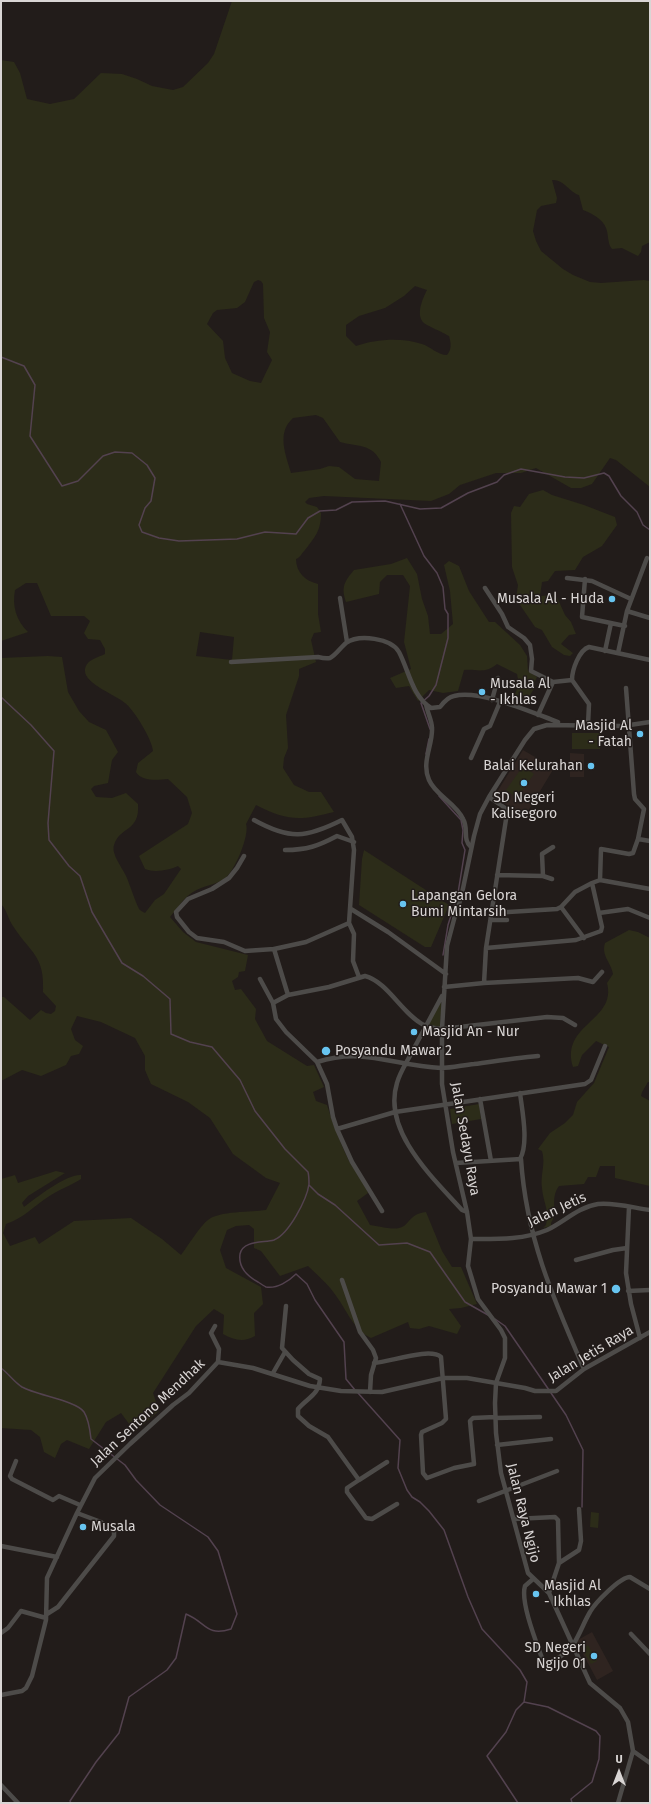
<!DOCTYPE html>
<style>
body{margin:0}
#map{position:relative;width:651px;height:1804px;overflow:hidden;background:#221c1a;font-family:"Fira Sans",sans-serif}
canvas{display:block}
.frame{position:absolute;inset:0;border:2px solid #d9d5d4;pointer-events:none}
.north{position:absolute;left:599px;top:1752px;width:40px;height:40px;-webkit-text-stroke:3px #221c1a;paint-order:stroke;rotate:0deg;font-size:11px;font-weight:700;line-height:16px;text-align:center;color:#d9d5d4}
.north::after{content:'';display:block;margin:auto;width:14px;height:18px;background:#d9d5d4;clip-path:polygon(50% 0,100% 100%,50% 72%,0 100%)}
</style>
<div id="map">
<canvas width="651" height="1804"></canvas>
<div class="frame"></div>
<div class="north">U</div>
</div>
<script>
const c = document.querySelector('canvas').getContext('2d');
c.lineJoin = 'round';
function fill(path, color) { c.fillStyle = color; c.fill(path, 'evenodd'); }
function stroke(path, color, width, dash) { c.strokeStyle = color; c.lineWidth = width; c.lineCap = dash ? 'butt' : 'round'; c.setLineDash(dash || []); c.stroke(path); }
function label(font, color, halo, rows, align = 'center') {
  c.font = font + ' "Fira Sans",sans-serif'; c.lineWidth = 3; c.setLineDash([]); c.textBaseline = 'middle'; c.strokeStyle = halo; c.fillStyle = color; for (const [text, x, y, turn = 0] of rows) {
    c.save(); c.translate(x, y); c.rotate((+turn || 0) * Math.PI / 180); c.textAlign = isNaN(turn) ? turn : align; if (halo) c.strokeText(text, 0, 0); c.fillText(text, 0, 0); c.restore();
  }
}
const built = new Path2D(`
 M523,750L554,768L525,816L494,797Z
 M570,753L584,754V777H570Z
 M592,1632L613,1671L597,1680L576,1641Z`);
const green = new Path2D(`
 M232,1H650V242L642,246L641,252L638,256L622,248L612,249C607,243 609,235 606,228C603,219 591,213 583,210L579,195C569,192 564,179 552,180L557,198L556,203L541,206L537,210L533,231L536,241L541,251L563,269L573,275L590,282L601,283L644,280L650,281V487L616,460L610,458L592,484L581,488H571L536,468L521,473H496L460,485L449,494L431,501L324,496L309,498L305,502L307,504L317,507L321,513C321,531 315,537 305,550C301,554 301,557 296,559C296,572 305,581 318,584V614L321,632L314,633L311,640L316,662L299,669V676L286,715L288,748L284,758L283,768L294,785L309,792H321L334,812C299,821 288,821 256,805L246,824C250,835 234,873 224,879C215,885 202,886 193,892C184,897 177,909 170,917L183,932L196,942L248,955L245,971L239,972L238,977L232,981L235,990L241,989L256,1009L255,1019L267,1041L307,1066L314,1065L324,1087L313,1092L316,1101L327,1105C333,1124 340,1143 349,1161C355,1172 365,1181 368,1193L357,1201L370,1225C379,1226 391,1230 399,1228C410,1226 408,1214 426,1212L442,1251L452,1267H461L477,1304L461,1308L449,1309L461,1326L457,1334L429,1326L419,1329L410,1328L408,1322L371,1338C353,1330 346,1308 334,1293C327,1283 317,1275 308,1266L280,1276L261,1251L254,1248V1229L249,1225L236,1226L227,1230L220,1250L226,1268L261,1287L263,1304L254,1313L255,1336C243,1343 234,1340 223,1334L224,1315L214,1309L196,1326L153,1393L159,1411L135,1432L121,1413L106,1422L89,1449L67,1440L61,1444L55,1458L44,1452L40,1437L31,1430L1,1428V1179L15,1175L18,1183L56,1171L65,1173L28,1196L22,1203L24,1207C36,1198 66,1174 81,1175V1179C70,1186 58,1190 48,1197C33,1207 22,1219 6,1224L3,1233L10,1246L35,1237L39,1244L74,1221L131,1218L162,1239L181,1255C188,1246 200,1226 208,1220C218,1211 252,1212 266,1210L280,1183L266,1178L233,1154L210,1118L188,1102L151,1084L145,1070V1056L135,1038L101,1022L77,1016L71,1029L75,1040L83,1046L79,1054L71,1056L66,1065L41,1076L22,1070L1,1081V997H4L30,1020L41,1010L46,1013L51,1014L55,1011L56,1006L43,992C45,955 30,953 13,926C8,919 7,910 1,904V658L48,656L62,657L68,692L79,711L89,722L106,730L118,752L112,760L108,783L94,786L91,789L96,797L112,798L126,793L138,804C140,832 120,826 114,845C111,854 122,867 126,876C129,882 137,907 140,910C141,911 143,912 145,913L155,900L164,894L181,869L178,866C169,870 155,873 145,869L139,856L188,824L192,813L187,797L168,779C158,780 142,782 136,772L138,763L153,751C152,739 134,710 125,703C116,695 85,684 85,671C85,660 97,658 105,654V649L100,640L88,639L84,633L90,621L84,616H51L37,583H26L15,590C12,606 16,620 28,632L1,641V60L14,62L20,73L27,99L50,104L74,99L101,73L122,74L137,79L152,86L173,90L183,87L208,63L214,54ZM258,280L261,281L263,284L264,318L270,332L267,352L272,360L261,383L250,381L232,373L225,358L223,341L207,324L213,313L217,310L237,308L245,302L254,282ZM415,286L427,290C423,298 415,315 424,323C426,325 444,333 449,336C451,343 452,349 447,355C438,355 431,347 422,344C402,337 375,339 356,346L346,336V325L359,316L385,308L404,296ZM316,415L323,418L340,442C357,447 372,443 381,462L379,481L355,479L339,467L329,466L320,469L291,473C286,455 276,433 293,418ZM200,632L234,637L232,660L196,656Z
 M543,490L552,495L584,505L615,517L617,525L602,546L583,557L575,570L555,571L548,581L542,582L540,596L556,595L565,615L571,622L576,634L569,635L561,644L573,653L570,656L564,655L552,647L542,630L535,627L516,599L518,585L512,567L511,513L514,506L520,507L529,494Z
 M407,558L417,574L422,599L428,616L430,634H441L453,624L450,591L444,565L449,561L459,566L469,591L489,622H495L520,645L527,656L528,671L537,677L535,681L534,689L524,704L512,702L519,684L517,674L497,664C485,674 478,669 464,670L458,691L443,693L429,690L418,701L409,686L396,688L390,678L411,669L404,642L410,586L403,575H387L380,582L379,594L346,602C341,587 344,582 354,570L391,564Z
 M572,733H601L600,749H572Z
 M523,766L534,774L517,798L506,790Z
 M364,850L449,905L431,947H425L359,905L362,859Z
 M629,930L638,932L650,938V1082H648L642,1092L641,1096L650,1101V1186L615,1178V1166H600L596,1177H588L584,1184L559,1186C549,1200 559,1211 551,1223V1226L543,1228L546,1225C550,1211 543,1202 542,1188C540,1175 546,1164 542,1151L538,1149L550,1133L565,1123L573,1115L577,1102L594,1083L609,1047L596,1041L582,1055L578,1066L573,1067C560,1024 617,1021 607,983L613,974C611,962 601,956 605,943Z
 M442,998L440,1028L428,1025Z
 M479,1104L481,1119L452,1124L450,1109Z
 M591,1512L599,1513L598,1528L590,1527Z
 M588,1645L597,1661L591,1664L582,1649Z`);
const stream = new Path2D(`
 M1,357L24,366L35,385L30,436L62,486L78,481L103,456L115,452L132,453L147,465L155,478L151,501L145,508L139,525L142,532L159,538L179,541L237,539L265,532L296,534L308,518L320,511L336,510L352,502L385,501L420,509L441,508L468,493L497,482L504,475L521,469L565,477L584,478L604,473L609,476L621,496L637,512L643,525L650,530
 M400,504L424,556L437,573L443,587L445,609L448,614V638L436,685L429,696L421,703L430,729
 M1,697L31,725L54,751L48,823L49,840L69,866L80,876L92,912L122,963L143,976L170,999L171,1034L190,1042L212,1047L240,1080L255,1111L285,1149L308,1172C309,1176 309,1180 309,1184C307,1199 289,1234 274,1240C264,1243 243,1240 240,1254C238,1268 247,1276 258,1282C261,1284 264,1286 266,1287C277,1289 289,1281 296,1274L307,1284L315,1300L344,1342L346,1379L355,1390
 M426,754L429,739
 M439,796L461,820L463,830L462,843L465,850L458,893L448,925L443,955
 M309,1185L318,1194L335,1205L379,1245L407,1243L430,1252L465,1302L488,1315
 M495,1319L505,1326L549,1390
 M1,1368C8,1373 14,1382 22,1387C36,1395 77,1401 84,1412C89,1420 90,1430 91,1439L125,1465L136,1480L160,1505L208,1537L218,1551L237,1614L231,1629C206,1637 206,1622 186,1614L176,1658L167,1670L129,1697L119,1733L96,1762L70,1801L71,1803
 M358,1393L400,1440L398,1468L407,1490L412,1497L420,1502L429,1511L444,1530L468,1597L482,1629L520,1670L527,1682L524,1702L516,1710L506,1732L487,1756L518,1803
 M551,1393L566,1415L583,1450L582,1507
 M524,1702L548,1707L596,1731L600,1736L599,1759L592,1782L571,1799L572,1803`);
const street = new Path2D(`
 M567,578L592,581L631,599
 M585,579L582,617L625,626
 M485,588L502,614L508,627L524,638L530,645L532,659L531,671L553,682L572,680
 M340,598L347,642
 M627,611L650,618
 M605,651L611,623
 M618,653L627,611L647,558
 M231,662L318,657C322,658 326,659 330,658C336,655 341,647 346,643C359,634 391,638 399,652C409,671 412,696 431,708L440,707C443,703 448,697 454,696C480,689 533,713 558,722
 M492,700L498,678
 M426,704C427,712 432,720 432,728C433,745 421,762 429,780C436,796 456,803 463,819C469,829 462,839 471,847
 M538,715L553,682
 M588,725L589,704L572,680C572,670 579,650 589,647L650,660
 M471,758L484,729L490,726L500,702
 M638,839L650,841
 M285,850C307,850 318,846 337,836L354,842
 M244,856L237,868L229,878L212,889L188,899L176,912L177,917L189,932L197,938L224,942L245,951L274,949L306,942L349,923L354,850L352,837L342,820C306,838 290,840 254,820
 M497,875L543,876L552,879
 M543,876L542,854L553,847
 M600,880L601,849L629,854L633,853L638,839L644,809L635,799L634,794L626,688
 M600,880L650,889
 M561,907L584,938
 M351,909L388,932L446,974
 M492,913L557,909L561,907L575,892L592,883
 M599,913L628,909L650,918
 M491,920H507
 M349,923L354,934L353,961L359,977
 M486,948L576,940L601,931L602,927L592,883L600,880
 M274,949L288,995
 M260,979L273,1003L276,1019L286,1032L317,1062C364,1047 394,1066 441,1068C452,1068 463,1065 474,1064C496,1061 517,1058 538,1056
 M484,983L578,978L593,982L602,972
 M444,987L484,983L486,948L507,813L505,808L489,797
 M442,996C432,1015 422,1033 412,1052C407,1062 400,1072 397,1083C382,1131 433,1178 462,1210L467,1212
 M273,1003L288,995L329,987L365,976C388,982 402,1014 424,1025C429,1028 436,1028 442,1029L547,1017L563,1018L575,1025
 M317,1062L327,1084L333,1117L337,1129L395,1112L585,1084L591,1080L605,1046
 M520,1093C522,1110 529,1143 520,1159
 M480,1099L491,1161
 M337,1129L352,1162L382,1211
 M456,1163L521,1159C526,1237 553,1298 584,1369
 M629,1207L626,1273L631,1304L640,1338
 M471,1239C496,1239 523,1240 547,1230C564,1222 578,1207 598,1204C614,1202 634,1208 650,1210
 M576,1260L613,1250L627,1248
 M342,1280L360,1332L373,1350L376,1358L371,1375L370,1392
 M628,1291L650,1290
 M286,1306L282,1348L293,1360L309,1374L320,1379C319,1395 307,1398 298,1409V1416L309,1426L328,1437L359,1480L347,1488V1492L366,1518L372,1519L397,1504
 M215,1326L211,1333L219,1349L218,1362
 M374,1363C390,1362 430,1347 441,1357L446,1419L442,1423L422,1432L421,1435L423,1473L427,1478L454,1468L474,1464L470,1421L473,1418L495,1417
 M273,1373L285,1352
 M495,1418L540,1417
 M497,1445L551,1439
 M16,1461L10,1476L12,1479L53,1500L59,1496L80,1505
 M359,1480L387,1462
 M479,1501L557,1471
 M514,1519L555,1517L558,1520L559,1563L549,1593
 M1,1546L57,1557
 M559,1563L579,1550L581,1541L579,1509
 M533,1579L525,1586C520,1602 537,1644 543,1661L546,1663H551L574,1647
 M47,1614L58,1607L114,1536V1531L101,1522L77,1513
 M1,1633L8,1628L21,1611L46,1618
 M631,1634L650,1654
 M573,1645C580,1634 584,1622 590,1612C595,1603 620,1577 630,1577L650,1589
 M1,1695L22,1691L26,1688L32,1676L46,1620L47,1578L77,1513L95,1478L130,1444L173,1405L189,1393L218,1362L253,1368L310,1386L341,1391L382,1392L443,1378H467L525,1388L535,1391H556L584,1369L650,1332
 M633,1751L650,1763
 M1,1785L18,1803
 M618,1803L633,1751L628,1722L620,1708L590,1683L549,1593L528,1573L501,1473L496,1433L495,1403L496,1383L505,1358V1338L501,1330L478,1299L468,1266L471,1239L467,1212L453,1152L442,1084V1029L447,946L456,912L461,898L474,836L480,814L489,797L525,740L534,729L547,725L623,726L650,722`);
const markers = [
 [612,599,4,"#67c4f0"],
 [482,692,4,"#67c4f0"],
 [640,734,4,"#67c4f0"],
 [591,766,4,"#67c4f0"],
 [524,783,4,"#67c4f0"],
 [403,904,4,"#67c4f0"],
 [414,1032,4,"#67c4f0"],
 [326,1051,5,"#67c4f0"],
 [616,1289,5,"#67c4f0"],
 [83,1527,4,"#67c4f0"],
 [536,1594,4,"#67c4f0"],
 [594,1656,4,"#67c4f0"]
];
const poiNames = [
 ["Musala Al - Huda",604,599,"right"],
 ["Musala Al",490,684],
 ["- Ikhlas",490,700],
 ["Masjid Al",632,726,"right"],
 ["- Fatah",632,742,"right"],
 ["Balai Kelurahan",583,766,"right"],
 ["SD Negeri",524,798,"center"],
 ["Kalisegoro",524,814,"center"],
 ["Lapangan Gelora",411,896],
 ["Bumi Mintarsih",411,912],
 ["Masjid An - Nur",422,1032],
 ["Posyandu Mawar 2",335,1051],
 ["Posyandu Mawar 1",607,1289,"right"],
 ["Musala",91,1527],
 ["Masjid Al",544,1586],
 ["- Ikhlas",544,1602],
 ["SD Negeri",586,1648,"right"],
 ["Ngijo 01",586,1664,"right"]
];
const streetNames = [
 ["Jalan Sedayu Raya",465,1139,80],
 ["Jalan Jetis",557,1210,-25],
 ["Jalan Jetis Raya",591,1354,-31],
 ["Jalan Sentono Mendhak",148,1413,-43],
 ["Jalan Raya Ngijo",523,1513,76]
];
fill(built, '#2f2420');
fill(green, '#2c2c19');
stroke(stream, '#53424f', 1.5);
stroke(street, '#4d4b49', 4.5);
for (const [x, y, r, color] of markers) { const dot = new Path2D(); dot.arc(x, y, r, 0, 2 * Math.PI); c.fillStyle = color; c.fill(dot); stroke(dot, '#221c1a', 1.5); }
label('14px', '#d9d5d4', '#221c1a', poiNames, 'left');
label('14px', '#d9d5d4', '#221c1a', streetNames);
</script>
